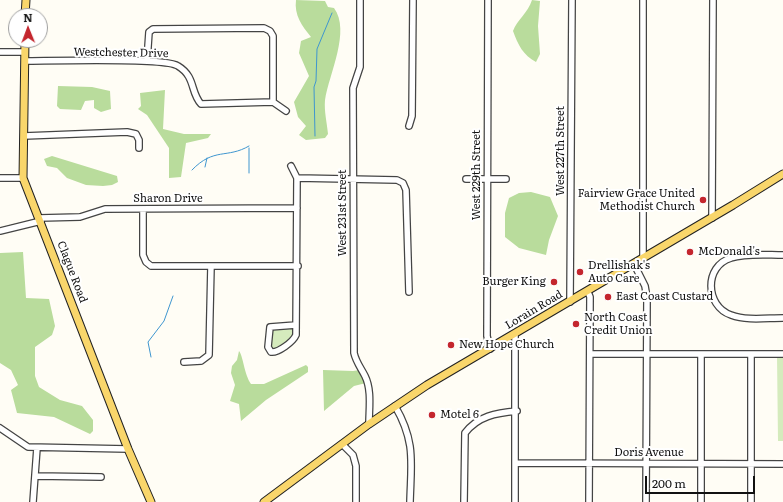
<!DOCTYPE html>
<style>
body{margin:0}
#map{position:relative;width:783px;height:502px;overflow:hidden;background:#fffdf5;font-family:Literata,serif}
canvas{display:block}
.north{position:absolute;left:8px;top:8px;width:40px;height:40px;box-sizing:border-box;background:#fff;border:1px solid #a0a0a0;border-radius:50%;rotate:359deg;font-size:11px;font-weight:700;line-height:16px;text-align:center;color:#111}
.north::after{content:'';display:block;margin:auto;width:14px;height:18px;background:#c4262e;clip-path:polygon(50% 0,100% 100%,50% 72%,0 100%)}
.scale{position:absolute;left:645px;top:476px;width:110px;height:18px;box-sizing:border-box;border:2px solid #111;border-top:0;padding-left:5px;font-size:12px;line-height:14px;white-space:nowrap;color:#111;-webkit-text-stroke:3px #fff;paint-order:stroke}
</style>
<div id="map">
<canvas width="783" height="502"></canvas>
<div class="north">N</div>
<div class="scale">200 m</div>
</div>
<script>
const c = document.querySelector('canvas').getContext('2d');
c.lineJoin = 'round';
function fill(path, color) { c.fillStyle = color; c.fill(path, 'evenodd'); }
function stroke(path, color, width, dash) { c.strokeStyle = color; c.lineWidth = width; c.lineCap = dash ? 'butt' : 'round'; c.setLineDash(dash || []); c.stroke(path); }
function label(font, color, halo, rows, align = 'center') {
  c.font = font + ' Literata,serif'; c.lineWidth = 4; c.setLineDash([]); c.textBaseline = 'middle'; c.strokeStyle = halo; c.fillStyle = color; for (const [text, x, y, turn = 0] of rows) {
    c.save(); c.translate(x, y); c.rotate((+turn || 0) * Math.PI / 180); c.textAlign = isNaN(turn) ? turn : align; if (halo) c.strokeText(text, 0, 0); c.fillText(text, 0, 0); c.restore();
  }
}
const green = new Path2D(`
 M291,327L293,329V337L275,350L271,348V329Z
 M777,356H783V441H778Z`);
const forest = new Path2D(`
 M296,0L325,1L328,7L334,8C351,31 329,74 325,100C324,111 327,123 328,134L325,138L306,140L299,135L306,126L298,117L294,102L309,76L299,53L301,41L311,37C302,26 294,15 296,0Z
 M532,0L540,1L538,26L540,54L536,62C523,55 518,45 513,31C517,20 528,13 532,0Z
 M58,86L92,87L110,91L111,109L101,112L94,108V100L85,101L81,110L60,109L57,106Z
 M165,90L163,129L184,134H211L208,138L186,143L181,177L169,178V148L147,115L138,109L141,106L140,93Z
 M52,156L117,176L118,182L112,185L103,186L86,185L67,178L57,168L47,166L44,159Z
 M531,192L550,197L558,216L549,240L546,255L519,248L505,237V213L509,198L519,193Z
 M23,252L26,298L49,299L55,326L52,335L35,347V376L39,387L60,400L82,406L93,420V431L90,434L54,417L17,413L11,390L18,385L11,370L0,363V253Z
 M239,351C243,355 244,374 251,384H264L306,365L308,367V372L266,400L241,421L239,404L230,401L235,385L231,373L232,366L237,360Z
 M323,370L353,371L360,370L366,383L354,386L324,411Z`);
const stream = new Path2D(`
 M315,136L314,87L316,81L317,49L332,13
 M249,148V173
 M205,167L207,158
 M192,170C214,147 227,159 249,146
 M151,357L148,342L164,321L173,296`);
const minor = new Path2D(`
 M360,0V67L353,88L354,353C356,362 361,368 365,376C372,390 369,409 369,424
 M488,0L487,336L490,349
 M643,0V259
 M0,52H25
 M25,61C48,61 165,57 178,66C196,77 190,92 201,104L273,102L286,111
 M147,61L149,32L153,29L264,28L270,31L273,36V102
 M409,126L412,116L413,0
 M24,136L127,132L136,134L139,140V148
 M291,166L297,178L296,335C293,342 278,353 271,352L268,347L270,327L296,325
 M0,178H23
 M297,178L397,180L403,183L406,190L409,292
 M466,179H506
 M143,209V255L146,262L151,266H298
 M39,218L80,217L105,209L297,208
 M712,218L713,0
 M0,231L41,221
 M783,255C766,255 746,253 731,258C704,266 705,306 731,315C747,321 766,318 783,318
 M634,264L645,286L647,298L646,502
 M588,292L590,297L589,502
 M570,302L572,0
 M590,354H783
 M184,362L201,361L209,355L211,266
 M395,406C416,442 411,463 410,502
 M0,428L28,447L128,449
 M342,444L353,455L356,466V502
 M516,463L783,464
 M36,476L101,477
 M33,502L37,448
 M464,502L465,433C478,416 496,413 517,411
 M515,502V334
 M701,502V355
 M751,502V354`);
const major = new Path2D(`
 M25,16L26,0
 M25,40L23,178L128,449L151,502
 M264,502L369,424L427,385L733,205L783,174`);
const markers = [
 [703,200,4,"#c4262e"],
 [690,252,4,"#c4262e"],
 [580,272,4,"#c4262e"],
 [554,282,4,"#c4262e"],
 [608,297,4,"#c4262e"],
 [576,324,4,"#c4262e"],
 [451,345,4,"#c4262e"],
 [432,415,4,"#c4262e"]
];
const streetNames = [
 ["Westchester Drive",121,53,1],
 ["West 227th Street",561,151,-90],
 ["West 229th Street",477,175,-90],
 ["Sharon Drive",168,199],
 ["West 231st Street",343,213,-90],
 ["Clague Road",72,272,69],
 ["Lorain Road",534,310,-31],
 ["Doris Avenue",649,453]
];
const poiNames = [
 ["Fairview Grace United",695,194,"right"],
 ["Methodist Church",695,207,"right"],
 ["McDonald's",698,252],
 ["Drellishak's",588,266],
 ["Auto Care",588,279],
 ["Burger King",546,282,"right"],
 ["East Coast Custard",616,297],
 ["North Coast",584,318],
 ["Credit Union",584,331],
 ["New Hope Church",459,345],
 ["Motel 6",440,415]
];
fill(green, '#d5ebbd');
fill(forest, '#b9dc9c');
stroke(stream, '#3f96cf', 1);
stroke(minor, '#444', 8);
stroke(major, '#222', 9);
stroke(minor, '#fff', 5.5);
stroke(major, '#f9d66b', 7);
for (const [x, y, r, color] of markers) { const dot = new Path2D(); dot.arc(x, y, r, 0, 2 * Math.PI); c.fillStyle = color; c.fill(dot); stroke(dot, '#fff', 1.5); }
label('11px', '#111', '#fff', streetNames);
label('11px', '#111', '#fff', poiNames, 'left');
</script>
